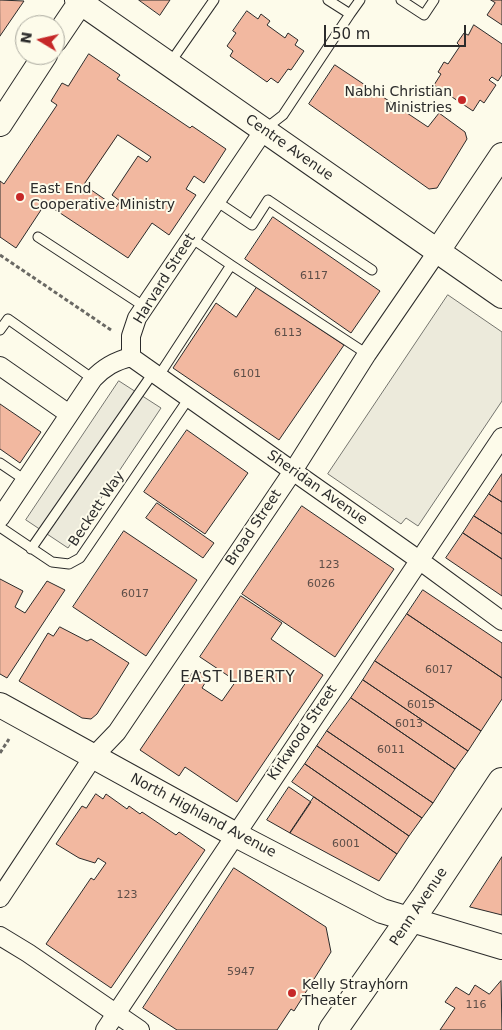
<!DOCTYPE html>
<style>
body{margin:0}
#map{position:relative;width:502px;height:1030px;overflow:hidden;background:#fdfbea;font-family:"DejaVu Sans",sans-serif}
canvas{display:block}
.north{position:absolute;left:15px;top:15px;width:50px;height:50px;box-sizing:border-box;background:#fdfbea;border:1px solid #a9a89e;border-radius:50%;rotate:279deg;font-size:14px;font-weight:700;line-height:20px;text-align:center;color:#2b2b2b}
.north::after{content:'';display:block;margin:auto;width:18px;height:22px;background:#c62828;clip-path:polygon(50% 0,100% 100%,50% 72%,0 100%)}
.scale{position:absolute;left:324px;top:25px;width:142px;height:22px;box-sizing:border-box;border:2px solid #2b2b2b;border-top:0;padding-left:6px;font-size:15px;line-height:18px;white-space:nowrap;color:#2b2b2b;-webkit-text-stroke:4px #fdfbea;paint-order:stroke}
</style>
<div id="map">
<canvas width="502" height="1030"></canvas>
<div class="north">N</div>
<div class="scale">50 m</div>
</div>
<script>
const c = document.querySelector('canvas').getContext('2d');
c.lineJoin = 'round';
function fill(path, color) { c.fillStyle = color; c.fill(path, 'evenodd'); }
function stroke(path, color, width, dash) { c.strokeStyle = color; c.lineWidth = width; c.lineCap = dash ? 'butt' : 'round'; c.setLineDash(dash || []); c.stroke(path); }
function label(font, color, halo, rows, align = 'center') {
  c.font = font + ' "DejaVu Sans",sans-serif'; c.lineWidth = 4; c.setLineDash([]); c.textBaseline = 'middle'; c.strokeStyle = halo; c.fillStyle = color; for (const [text, x, y, turn = 0] of rows) {
    c.save(); c.translate(x, y); c.rotate((+turn || 0) * Math.PI / 180); c.textAlign = isNaN(turn) ? turn : align; if (halo) c.strokeText(text, 0, 0); c.fillText(text, 0, 0); c.restore();
  }
}
const parking = new Path2D(`
 M448,295L502,332V401L418,526L406,518L401,524L328,474Z
 M119,381L161,408L68,548L26,520Z`);
const building = new Path2D(`
 M0,0L24,1L0,36Z
 M139,0H170L160,15Z
 M491,0H502V25L487,15L495,3Z
 M247,11L258,19L261,14L270,21L267,25L285,38L288,33L298,40L295,45L304,51L291,70L288,69L278,83L271,78L267,82L230,56L233,51L227,46L236,33L233,31Z
 M474,25L502,44V75L498,81L492,77L489,80L496,85L484,103L480,100L473,111L434,85L441,74L438,72L444,62L448,64L460,46L457,43L464,33L468,35Z
 M89,54L120,75L117,79L190,128L192,126L226,149L204,183L194,176L186,189L196,195L169,235L152,223L128,258L42,201L37,207L41,210L16,248L0,237V181L4,184L57,105L51,101L62,83L68,86ZM118,135L151,157L147,162L138,156L112,195L120,201L116,207L84,185Z
 M335,65L428,127L439,113L465,132L467,139L437,188L429,189L309,104Z
 M273,217L380,291L351,333L245,259Z
 M257,287L344,345L279,440L173,368L216,303L236,317Z
 M0,404L41,432L20,463L0,449Z
 M187,430L248,473L205,534L144,492Z
 M502,474V502L489,494Z
 M489,494L502,502V534L474,516Z
 M157,503L214,543L203,558L146,518Z
 M302,506L394,569L335,657L242,594Z
 M474,516L502,534V559L463,533Z
 M124,531L197,580L146,656L73,607Z
 M463,533L502,559V596L446,558Z
 M0,579L23,591L15,607L25,613L47,581L65,590L7,678L0,674Z
 M423,590L502,643V678L407,614Z
 M241,596L282,623L271,639L323,675L237,802L185,767L179,776L140,750L195,669L208,678L202,688L222,701L236,681L200,657Z
 M407,614L502,678V699L481,731L375,661Z
 M60,627L87,641L91,639L129,663L97,714L91,719L82,718L19,681L48,633L53,636Z
 M375,661L481,731L468,751L363,680Z
 M363,680L468,751L455,769L351,698Z
 M351,698L455,769L433,803L327,731Z
 M327,731L433,803L422,818L317,746Z
 M317,746L422,818L409,836L305,764Z
 M305,764L409,836L397,854L292,782Z
 M289,787L311,802L290,833L267,820Z
 M96,794L103,799L106,794L127,809L129,806L140,814L142,812L176,835L179,832L205,850L111,988L46,944L91,878L94,880L106,863L98,858L95,863L79,858L56,844L82,806L86,808Z
 M314,797L397,854L379,881L290,833Z
 M502,857V915L470,907Z
 M234,868L326,927L331,952L294,1011L291,1009L277,1030H177L143,1008Z
 M501,981L502,1030H440L455,1008L445,1002L456,987L469,995L475,985L489,994Z`);
const path = new Path2D(`
 M0,255L111,330
 M0,753L9,739`);
const service = new Path2D(`
 M328,0L350,14L360,0
 M401,0L424,15L434,0
 M170,63L214,0
 M265,129L283,115L350,14
 M216,201L252,225L268,200L372,270
 M38,237L145,307
 M231,265L367,354
 M0,330L8,319L93,379
 M158,377L231,265L191,238
 M0,463L25,480
 M0,527L52,562L69,564L80,558L189,398
 M31,549L153,373`);
const minor = new Path2D(`
 M131,357L419,560L502,621
 M131,357V336L137,318L264,130
 M0,366L69,414
 M0,518L93,379C104,367 115,361 131,357
 M0,898L93,757L117,732L293,471L367,354L437,252
 M0,936L28,953L140,1030
 M105,1030L502,437`);
const secondary = new Path2D(`
 M77,0L502,296
 M55,40L80,3
 M0,124L45,55
 M437,252L502,155
 M0,705L236,835L382,911L502,947`);
const primary = new Path2D(`
 M333,1030L425,898L502,782`);
const markers = [
 [462,100,5,"#c62828"],
 [20,197,5,"#c62828"],
 [292,993,5,"#c62828"]
];
const numberNames = [
 ["6117",314,276],
 ["6113",288,333],
 ["6101",247,374],
 ["123",329,565],
 ["6026",321,584],
 ["6017",135,594],
 ["6017",439,670],
 ["6015",421,705],
 ["6013",409,724],
 ["6011",391,750],
 ["6001",346,844],
 ["123",127,895],
 ["5947",241,972],
 ["116",476,1005]
];
const poiNames = [
 ["Nabhi Christian",452,92,"right"],
 ["Ministries",452,108,"right"],
 ["East End",30,189],
 ["Cooperative Ministry",30,205],
 ["Kelly Strayhorn",302,985],
 ["Theater",302,1001]
];
const streetNames = [
 ["Centre Avenue",289,148,35],
 ["Harvard Street",165,279,-58],
 ["Sheridan Avenue",317,488,35],
 ["Beckett Way",97,509,-56],
 ["Broad Street",254,528,-56],
 ["Kirkwood Street",303,733,-56],
 ["North Highland Avenue",203,816,28],
 ["Penn Avenue",419,907,-56]
];
const neighbourhoodNames = [
 ["EAST LIBERTY",238,678]
];
fill(parking, '#eceadb');
stroke(parking, '#74746e', 1);
fill(building, '#f2b8a0');
stroke(building, '#2b2b2b', 1);
stroke(service, '#2b2b2b', 11);
stroke(minor, '#2b2b2b', 20);
stroke(secondary, '#2b2b2b', 26);
stroke(primary, '#2b2b2b', 30);
stroke(path, '#6a6964', 3, [4, 2.5]);
stroke(service, '#fdfbea', 9);
stroke(minor, '#fdfbea', 18);
stroke(secondary, '#fdfbea', 24);
stroke(primary, '#fdfbea', 28);
for (const [x, y, r, color] of markers) { const dot = new Path2D(); dot.arc(x, y, r, 0, 2 * Math.PI); c.fillStyle = color; c.fill(dot); stroke(dot, '#fdfbea', 2); }
label('11px', '#5d4e48', null, numberNames);
label('14px', '#2b2b2b', '#fdfbea', poiNames, 'left');
label('14px', '#2b2b2b', '#fdfbea', streetNames);
c.letterSpacing = '1px';
label('15px', '#2b2b2b', '#fdfbea', neighbourhoodNames);
c.letterSpacing = '0px';
</script>
